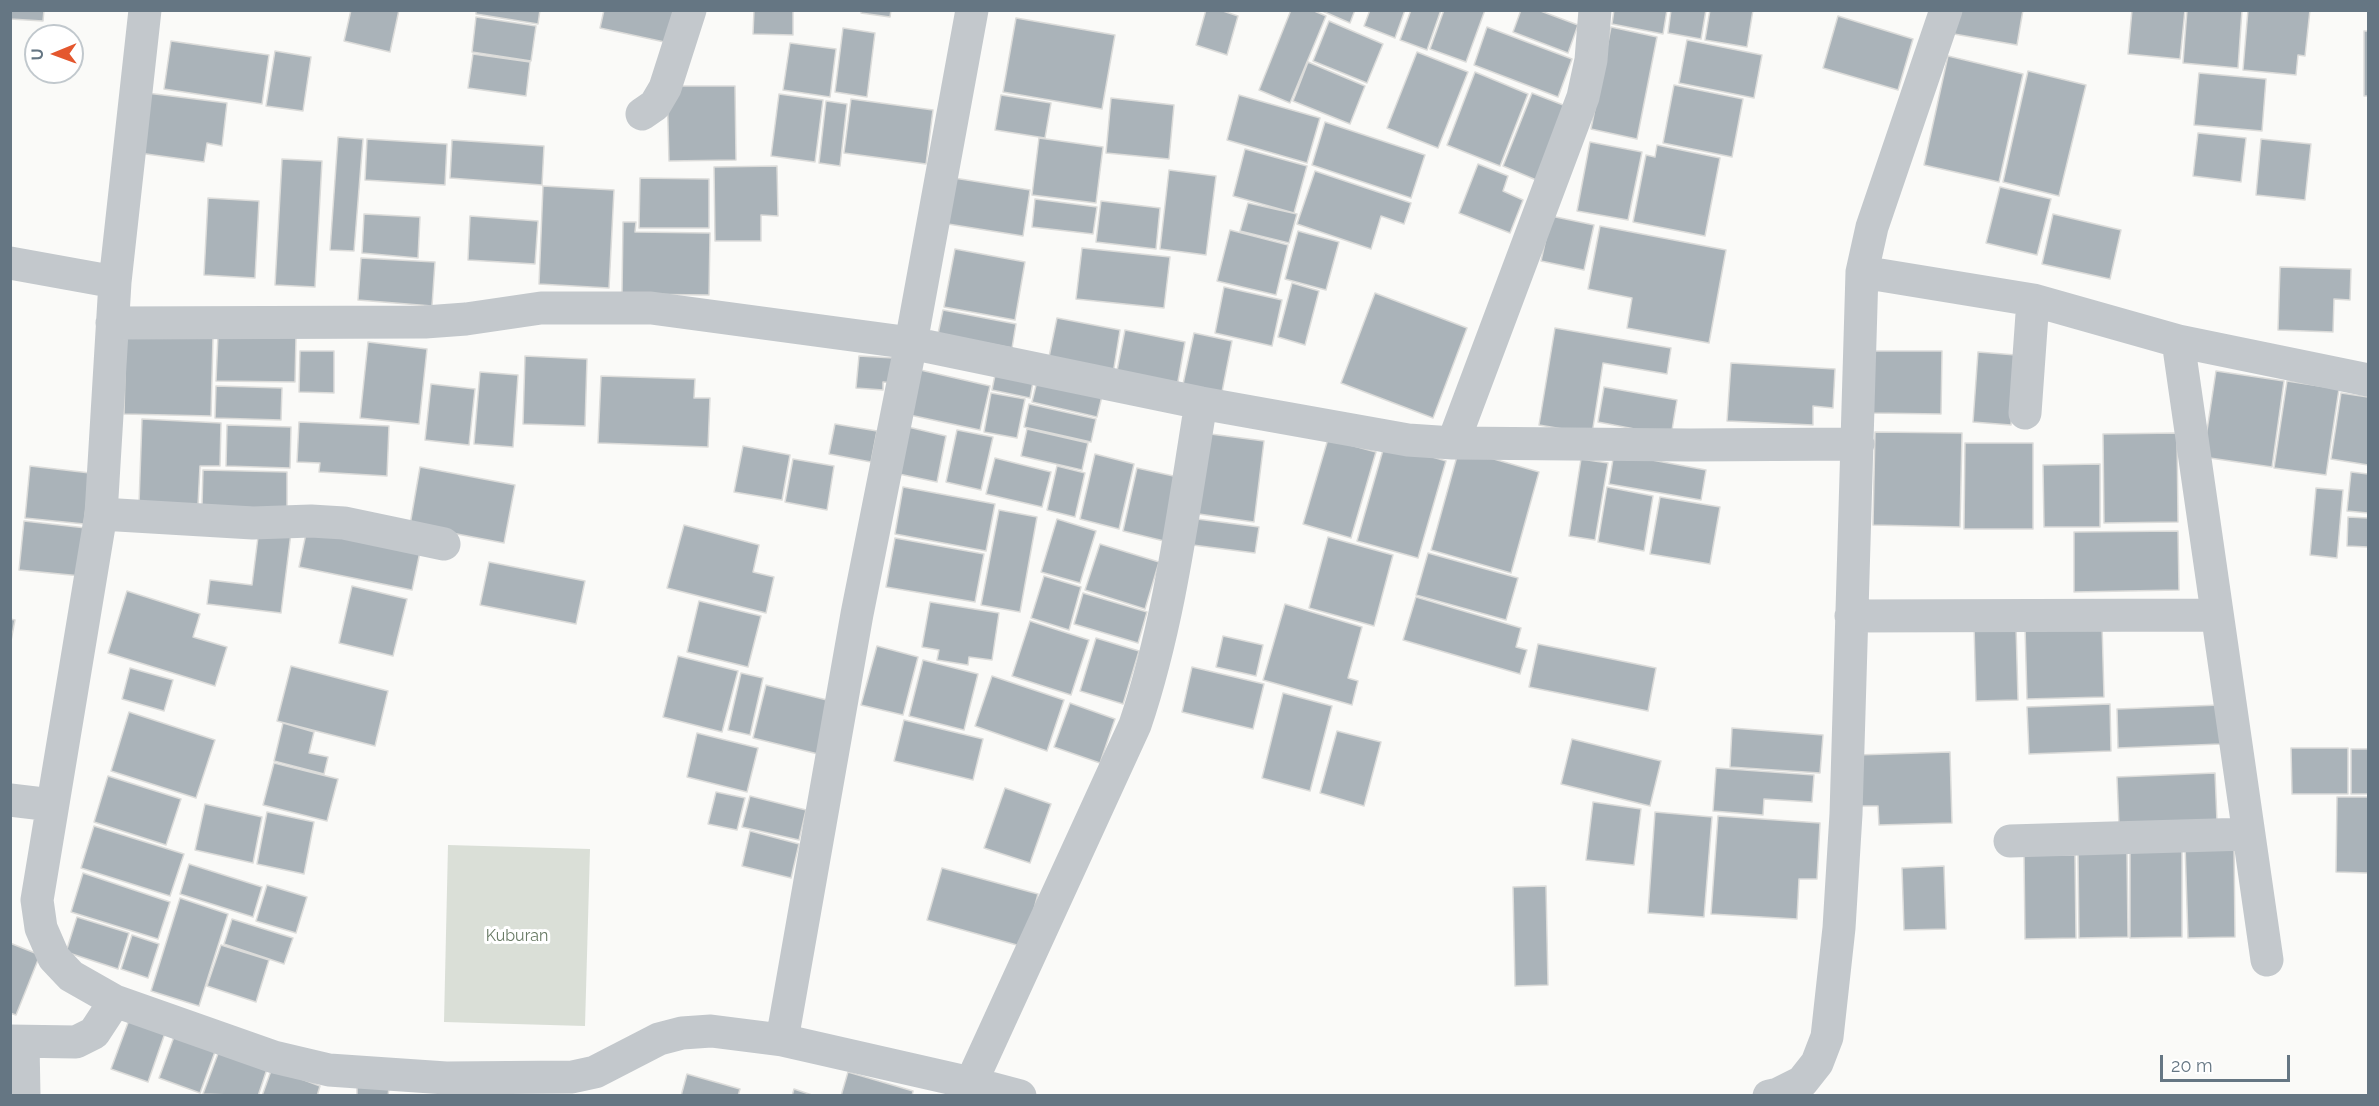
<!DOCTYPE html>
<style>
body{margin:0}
#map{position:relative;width:2379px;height:1106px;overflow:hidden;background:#fafaf8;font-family:Raleway,sans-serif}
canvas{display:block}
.frame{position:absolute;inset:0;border:12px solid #657683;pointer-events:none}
.north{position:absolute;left:24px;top:24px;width:60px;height:60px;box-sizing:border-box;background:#fff;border:2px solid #c1c8cd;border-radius:50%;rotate:269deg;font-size:16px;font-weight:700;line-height:24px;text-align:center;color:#657683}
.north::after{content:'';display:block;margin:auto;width:21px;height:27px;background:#e4572e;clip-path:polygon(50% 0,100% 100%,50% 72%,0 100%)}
.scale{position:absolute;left:2160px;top:1055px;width:130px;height:27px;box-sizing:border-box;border:3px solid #657683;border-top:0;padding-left:8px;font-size:18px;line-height:21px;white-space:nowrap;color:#657683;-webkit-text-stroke:4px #fff;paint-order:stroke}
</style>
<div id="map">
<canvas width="2379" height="1106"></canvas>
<div class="frame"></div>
<div class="north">U</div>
<div class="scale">20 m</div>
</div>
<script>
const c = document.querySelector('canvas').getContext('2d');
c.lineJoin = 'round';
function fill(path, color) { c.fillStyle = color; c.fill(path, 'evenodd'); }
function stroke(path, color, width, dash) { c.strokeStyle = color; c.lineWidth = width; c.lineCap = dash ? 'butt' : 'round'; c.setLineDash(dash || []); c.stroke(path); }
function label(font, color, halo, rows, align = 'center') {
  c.font = font + ' Raleway,sans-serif'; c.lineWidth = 6; c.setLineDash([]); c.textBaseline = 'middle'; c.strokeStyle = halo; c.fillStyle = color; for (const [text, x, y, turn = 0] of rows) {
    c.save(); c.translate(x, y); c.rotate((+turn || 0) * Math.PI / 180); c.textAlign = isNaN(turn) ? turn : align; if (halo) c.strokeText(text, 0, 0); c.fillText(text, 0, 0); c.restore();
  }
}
const green = new Path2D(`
 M448,845L590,849L585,1026L444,1022Z`);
const building = new Path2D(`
 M10,10H44L43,21L10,19Z
 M351,10H399L390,52L344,41Z
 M476,10H540L538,24L476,14Z
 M604,10H677L669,43L600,28Z
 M754,10H793V35L753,34Z
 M861,10H891L890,17L861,13Z
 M1206,10H1220L1238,16L1227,55L1196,45Z
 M1291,10H1312L1326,16L1290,103L1259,90Z
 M1320,10H1355L1350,23Z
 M1370,10H1405L1395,38L1364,26Z
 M1411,10H1441L1427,50L1400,40Z
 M1444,10H1485L1466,62L1430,49Z
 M1521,10H1538L1578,25L1568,53L1513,32Z
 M1614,10H1667L1663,34L1612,24Z
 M1671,10H1706L1701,39L1668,33Z
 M1710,10H1753L1747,47L1705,40Z
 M1958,10H2023L2017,45L1954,34Z
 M2132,10H2185L2180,59L2128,54Z
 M2187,10H2242L2238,68L2183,63Z
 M2248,10H2310L2305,56L2298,55L2296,75L2243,70Z
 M1838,16L1913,39L1898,90L1823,68Z
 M476,17L536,26L531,61L472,52Z
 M1016,18L1115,35L1102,109L1003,92Z
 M1329,21L1383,44L1367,83L1313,61Z
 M1487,27L1572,59L1558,97L1474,65Z
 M1611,27L1657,37L1637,139L1591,129Z
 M843,28L875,33L867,97L835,92Z
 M2364,31H2368V96H2364Z
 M1687,40L1762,55L1754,98L1679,83Z
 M171,41L269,55L262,104L164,89Z
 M790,43L836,49L830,97L783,90Z
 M275,51L311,57L303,111L266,106Z
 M1417,52L1468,72L1438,148L1387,128Z
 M473,54L530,62L526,96L468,88Z
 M1948,56L2023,74L1999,182L1924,165Z
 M1308,62L1365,86L1350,124L1293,101Z
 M2028,71L2086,85L2059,196L2003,182Z
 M1475,72L1528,94L1500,166L1447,145Z
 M2199,73L2266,79L2262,131L2194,125Z
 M1674,85L1743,99L1732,157L1663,143Z
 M667,86H735L736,160L669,161Z
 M147,93L227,103L222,146L207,143L204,162L139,153Z
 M1532,93L1571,108L1541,182L1503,166Z
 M779,94L823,100L815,162L771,156Z
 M1001,95L1051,103L1045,138L995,130Z
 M1239,95L1320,118L1307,163L1227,140Z
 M1111,98L1174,105L1169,159L1106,153Z
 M851,99L933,110L926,164L844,153Z
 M826,101L847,104L840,166L819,163Z
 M1325,122L1425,155L1411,198L1312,165Z
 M2198,133L2246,138L2241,182L2193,176Z
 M338,137L363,139L354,251L330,250Z
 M1039,138L1103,147L1096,203L1032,195Z
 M367,139L447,144L445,185L365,180Z
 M2261,139L2311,144L2305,200L2256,195Z
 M452,140L544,146L542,185L450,178Z
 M1590,142L1642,152L1628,220L1577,211Z
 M1657,145L1720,158L1705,236L1633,222L1646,155L1655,157Z
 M1245,149L1307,166L1294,213L1233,196Z
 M282,159L322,161L315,287L275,285Z
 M1478,164L1508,176L1503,191L1523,200L1510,233L1459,213Z
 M777,166L778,216L761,215V241H715L714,167Z
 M1169,170L1216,176L1206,255L1160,249Z
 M1315,171L1411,203L1404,224L1381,216L1371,249L1297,224Z
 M640,178L709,179V228H639Z
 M954,178L1030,190L1023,236L948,224Z
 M543,186L614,190L609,288L539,284Z
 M2000,187L2051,199L2037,255L1986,243Z
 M208,198L259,201L255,278L204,275Z
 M1035,199L1097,207L1093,234L1032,227Z
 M1101,201L1160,208L1156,249L1096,242Z
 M1248,203L1297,214L1289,243L1240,231Z
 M364,214L420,217L418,258L362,253Z
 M2053,214L2121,230L2110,279L2042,264Z
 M470,216L538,221L535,264L468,260Z
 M1551,216L1594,225L1584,270L1541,261Z
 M623,222H636L635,232L710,233L709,295L622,294Z
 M1600,226L1726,250L1709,343L1627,328L1632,298L1588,289Z
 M1230,230L1288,245L1276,295L1217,281Z
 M1298,231L1339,242L1326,290L1285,279Z
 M1082,248L1170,257L1164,308L1076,299Z
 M955,249L1025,262L1015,320L944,307Z
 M361,258L435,262L432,306L358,300Z
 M2280,267L2351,269L2350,300L2334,299L2333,332L2278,330Z
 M1292,283L1319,291L1305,345L1278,337Z
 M1224,287L1282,300L1272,346L1215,333Z
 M1375,293L1467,328L1433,418L1341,383Z
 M943,310L1016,324L1012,348L938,334Z
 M1057,318L1120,330L1113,374L1048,362Z
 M1555,328L1671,348L1667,374L1603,363L1592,434L1539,425Z
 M1125,330L1185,342L1177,387L1116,376Z
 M1194,333L1232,341L1221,397L1182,389Z
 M126,334L213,337L211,416L124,414Z
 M218,335L296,336L295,382L216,381Z
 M368,342L427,349L419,424L360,418Z
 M300,351H334V393L299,392Z
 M1872,351H1942L1941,414L1871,413Z
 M1978,352L2016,355L2011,425L1973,422Z
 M525,356L587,359L585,426L523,424Z
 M859,356L894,358L893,383L883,382V390L856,388Z
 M1731,363L1835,369L1833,408L1813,406V425L1727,421Z
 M916,369L990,386L980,430L905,414Z
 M996,370L1034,377L1030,398L992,390Z
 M2216,371L2284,381L2272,467L2203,457Z
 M480,372L518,375L513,447L474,444Z
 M601,376L695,379L694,398H710L708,447L598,443Z
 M1038,377L1103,392L1097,417L1032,402Z
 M2287,381L2339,389L2326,475L2274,468Z
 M431,384L475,389L469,445L425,440Z
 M216,386L282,388L281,420L215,418Z
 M1604,387L1677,400L1671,436L1598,422Z
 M991,393L1025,399L1017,438L984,432Z
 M2341,393L2368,397V465L2331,459Z
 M1029,404L1096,419L1091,442L1024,427Z
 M142,419L221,423L220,466H200L198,505L139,504Z
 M299,422L389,426L387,476L319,472L320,463L297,462Z
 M835,424L877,431L871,462L829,454Z
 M227,425L291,427L290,468L226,466Z
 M908,427L946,436L937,482L899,474Z
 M1027,429L1088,443L1082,470L1021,456Z
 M957,430L993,437L981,490L946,482Z
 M1875,432L1962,433L1960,527L1873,525Z
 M1203,433L1264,441L1254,522L1192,513Z
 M2177,433L2178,522L2104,523L2103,434Z
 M1328,439L1376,452L1351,538L1303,524Z
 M1385,443L1446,461L1418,558L1357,541Z
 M1965,443H2033V529H1964Z
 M743,446L790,455L782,500L734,492Z
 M1459,449L1539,472L1511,573L1431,550Z
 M1614,453L1706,470L1701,500L1609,484Z
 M1095,454L1134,464L1119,529L1080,519Z
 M995,458L1051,472L1042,507L986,494Z
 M793,459L834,466L827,510L785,502Z
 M1581,459L1608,463L1595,540L1569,536Z
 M2100,464V527H2044L2043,465Z
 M30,466L90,473L84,524L25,518Z
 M1057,466L1085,473L1075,517L1047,510Z
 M420,467L515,485L504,543L410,525Z
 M1137,468L1178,477L1164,541L1123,531Z
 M203,470L287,472V509L202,506Z
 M2351,472L2368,474V513L2347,511Z
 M903,487L995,504L986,551L895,534Z
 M1607,487L1653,496L1644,551L1598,542Z
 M2316,488L2343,490L2337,558L2310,555Z
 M1660,497L1720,507L1710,564L1650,554Z
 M999,510L1037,517L1020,612L981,605Z
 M2348,517L2368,518V547L2347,546Z
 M1189,518L1259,527L1255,553L1185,544Z
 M1057,519L1096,531L1080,583L1041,572Z
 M24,521L86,528L81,576L19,570Z
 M308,524L421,547L412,590L299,567Z
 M684,525L759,545L753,572L774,577L766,613L667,588Z
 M259,529L291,533L281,613L207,604L210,580L252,585Z
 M2178,531L2179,590L2074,592V532Z
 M1328,537L1393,555L1374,626L1309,608Z
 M895,538L984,554L975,602L886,587Z
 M1100,544L1159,562L1145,609L1085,590Z
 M1428,553L1518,578L1506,620L1416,595Z
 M489,562L585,581L576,624L480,605Z
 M1044,576L1081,587L1069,630L1031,618Z
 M352,586L407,599L393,656L339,643Z
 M127,591L200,614L193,637L227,647L215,686L108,653Z
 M1083,593L1147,612L1138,643L1074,624Z
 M1416,597L1521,628L1516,647L1527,650L1520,674L1403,640Z
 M699,601L761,616L748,667L687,652Z
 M930,602L999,613L992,660L969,657L968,665L937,660L939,650L922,647Z
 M1285,604L1362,627L1348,678L1358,681L1352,705L1263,680Z
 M10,619L15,620L10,646Z
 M1030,621L1089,640L1071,695L1012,676Z
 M2102,624L2104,697L2027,699L2025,627Z
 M1974,625H2016L2018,700L1976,701Z
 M1223,636L1263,645L1256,676L1216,667Z
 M1096,638L1139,651L1123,704L1080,691Z
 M1538,644L1656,668L1648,711L1529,687Z
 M877,646L918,657L903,715L861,705Z
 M678,656L738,671L722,732L663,717Z
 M923,660L978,674L964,730L909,716Z
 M291,666L388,691L375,746L277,721Z
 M1192,667L1264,684L1253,729L1182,712Z
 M130,668L173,680L164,711L122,699Z
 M741,673L763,678L750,735L728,730Z
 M992,676L1064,700L1047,751L975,726Z
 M766,685L831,701L818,754L753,738Z
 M1283,693L1332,706L1310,791L1262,778Z
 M1070,703L1115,719L1100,763L1054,747Z
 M2110,704L2111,751L2029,754L2027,707Z
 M2220,705L2221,744L2118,748L2117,709Z
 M129,712L215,740L196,798L111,771Z
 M904,720L983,739L973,780L894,761Z
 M283,723L314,732L309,753L328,757L324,774L274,761Z
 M1732,728L1823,735L1820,773L1730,767Z
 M1337,731L1381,742L1364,806L1320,793Z
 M697,733L758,748L747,792L687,777Z
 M1572,739L1661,761L1650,806L1561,784Z
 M2291,748H2348V794H2292Z
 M2351,749H2368V794H2351Z
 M1950,752L1952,823L1879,825L1878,806H1858L1856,755Z
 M274,763L338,779L327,821L263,805Z
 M1716,768L1814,775L1812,802L1764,799L1763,815L1713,811Z
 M2215,773L2217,822L2119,826L2117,777Z
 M108,776L181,799L166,845L94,822Z
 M1005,788L1051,804L1030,863L984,848Z
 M716,792L745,798L737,830L708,824Z
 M750,796L806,810L799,840L742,827Z
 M2337,797H2368V873L2336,872Z
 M1593,802L1641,809L1634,865L1586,860Z
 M205,804L262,817L253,863L195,850Z
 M267,812L314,822L304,874L257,864Z
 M1655,812L1712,817L1704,917L1648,913Z
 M1718,816L1820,823L1817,879H1799L1797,919L1711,914Z
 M94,826L184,854L170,896L81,868Z
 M750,831L799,844L791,878L742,866Z
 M2234,843L2235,937L2188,938L2185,844Z
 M2127,851L2128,937L2079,938L2078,852Z
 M2130,851H2182V937L2130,938Z
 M2024,855H2075L2076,938L2025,939Z
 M189,864L262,887L253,917L180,894Z
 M1944,866L1946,929L1904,930L1902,868Z
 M942,868L1038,894L1024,947L927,920Z
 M83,873L170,902L158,939L71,912Z
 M267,885L307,897L296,933L256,921Z
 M1546,886L1548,985L1515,986L1513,887Z
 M180,898L228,914L199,1006L151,991Z
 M77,917L129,933L118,969L66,952Z
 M232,919L293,938L284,964L224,944Z
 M132,935L159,944L148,978L121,969Z
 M10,943L40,955L16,1015L10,1013Z
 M221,945L269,960L256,1002L207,986Z
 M129,1020L165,1033L148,1082L111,1069Z
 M175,1034L216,1049L200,1093L159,1078Z
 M219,1051L267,1069L258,1096L203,1094Z
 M272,1068L320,1086L317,1096H262Z
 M848,1072L913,1091L912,1096H841Z
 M687,1074L740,1089L738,1096H681Z
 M357,1087L389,1088L388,1096H357Z
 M794,1089L815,1096H792Z`);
const minor = new Path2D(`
 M145,10L115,282L101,514L37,900L41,928L54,958L71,976L115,1001L274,1057L329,1070L446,1078L572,1077L595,1072L659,1039L682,1033L711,1031L782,1040L971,1083L1020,1096
 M642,114L655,105L665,88L690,10
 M10,263L115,282
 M1862,272L2033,300L2178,341L2368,380
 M112,323L425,322L466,319L541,308H651L911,343L1201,403L1408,440L1453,443L1690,445L1858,444
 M2178,341L2267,960
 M2025,413L2033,300
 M1453,443L1583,97L1591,60L1595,10
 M101,514L253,523L311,521L344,523L444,544
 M1851,616L2217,615
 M10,800L52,805
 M2010,841L2248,834
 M782,1040L857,614L911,343L972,10
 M10,1041L76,1042L94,1033L115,1001
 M23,1042L24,1096
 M971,1083L1135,725C1170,621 1183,512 1201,403
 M1769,1096L1778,1094L1802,1082L1817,1063L1827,1037L1839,928L1846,814L1862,272L1872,227L1946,10`);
const parkNames = [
 ["Kuburan",517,936]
];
fill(green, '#dadfd7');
fill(building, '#aab3b9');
stroke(building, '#dcdcda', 1.5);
stroke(minor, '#c3c8cc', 33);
label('16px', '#687a64', '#fff', parkNames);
</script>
